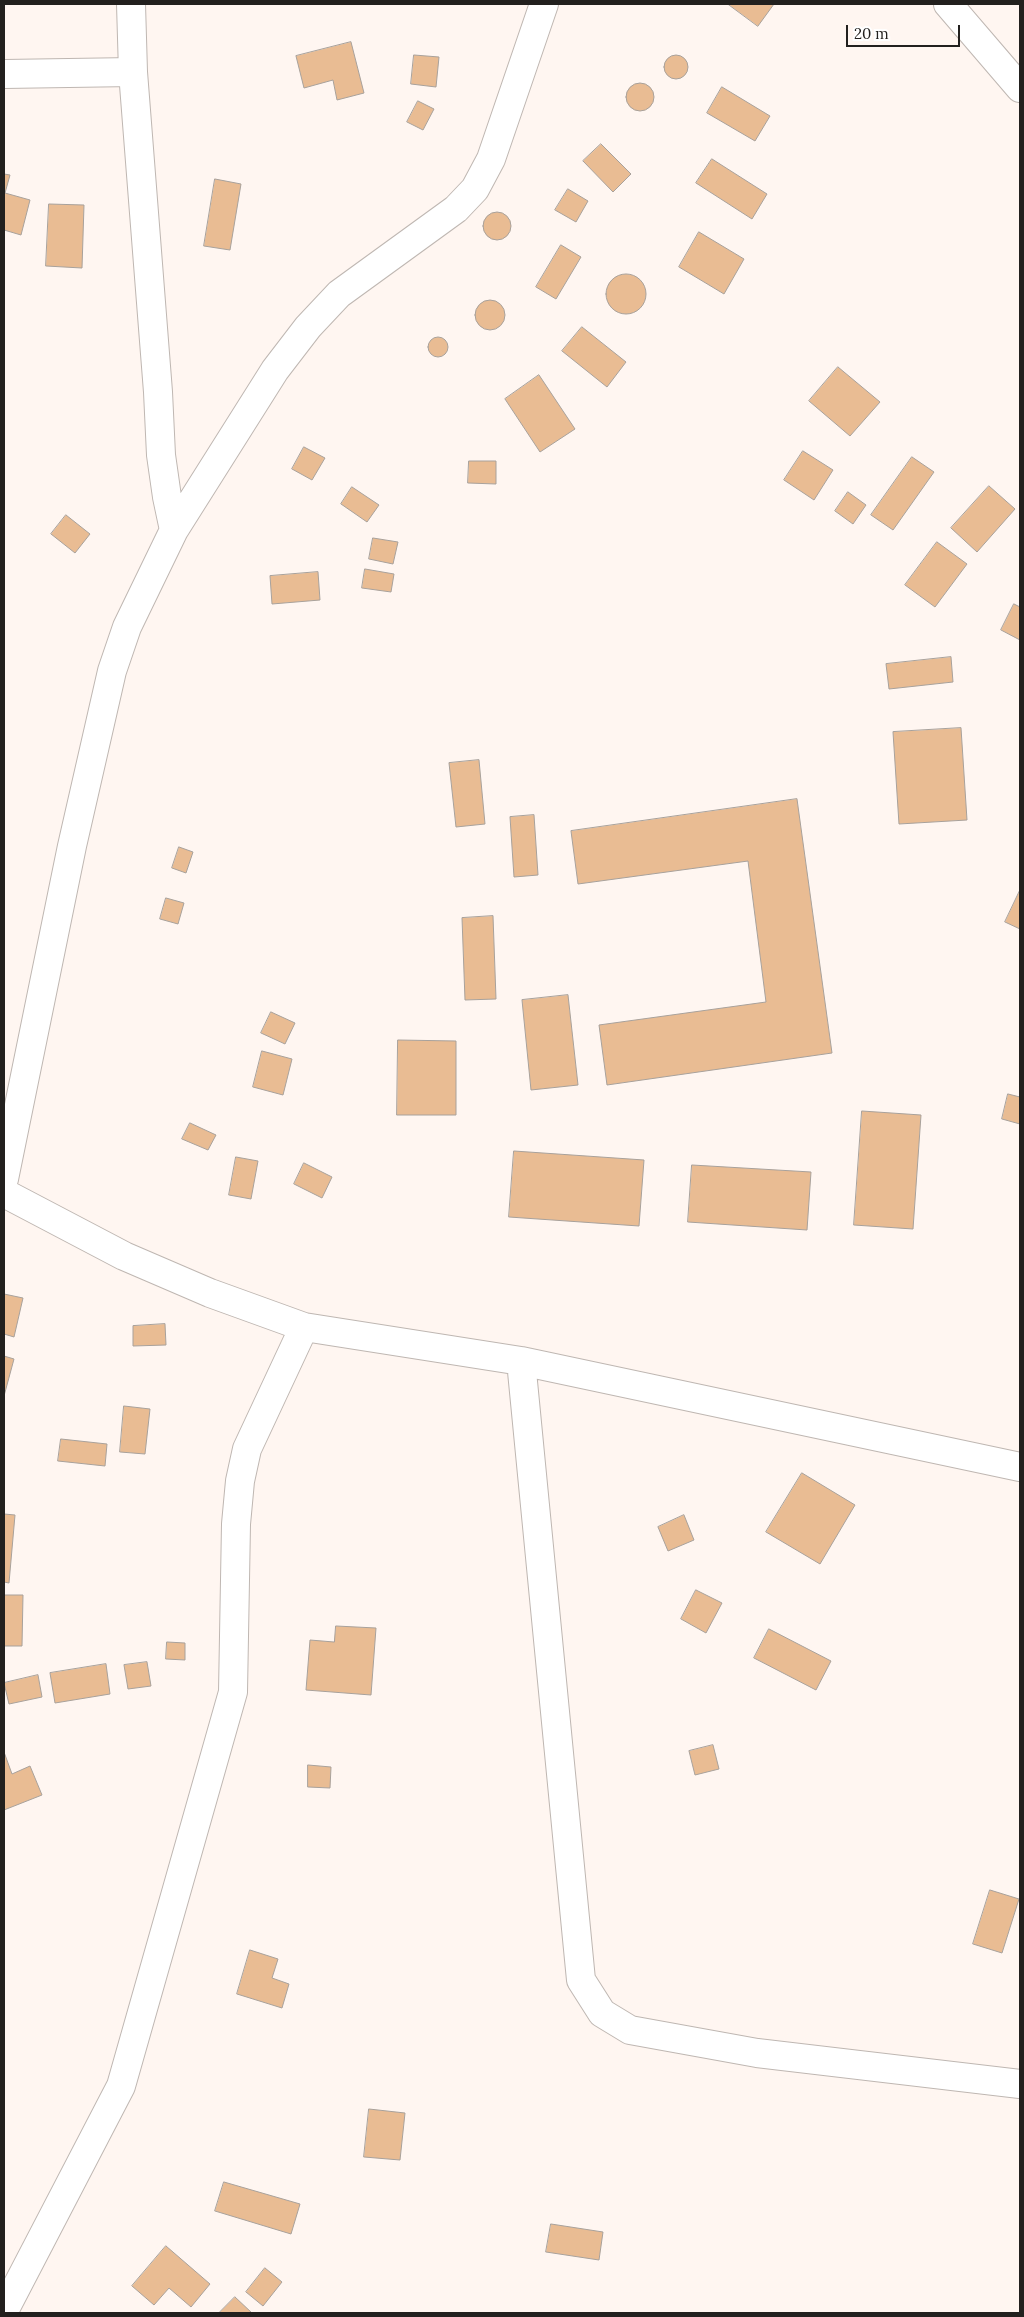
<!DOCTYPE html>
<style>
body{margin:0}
#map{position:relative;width:1024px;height:2317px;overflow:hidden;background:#fff6f1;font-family:Lora,serif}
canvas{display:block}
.frame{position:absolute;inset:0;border:5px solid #22201e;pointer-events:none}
.scale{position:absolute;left:846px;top:25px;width:114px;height:22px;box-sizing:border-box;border:2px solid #22201e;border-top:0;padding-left:6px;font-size:15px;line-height:18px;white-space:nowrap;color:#22201e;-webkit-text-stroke:4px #fff;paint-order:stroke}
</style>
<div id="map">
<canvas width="1024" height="2317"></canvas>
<div class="frame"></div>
<div class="scale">20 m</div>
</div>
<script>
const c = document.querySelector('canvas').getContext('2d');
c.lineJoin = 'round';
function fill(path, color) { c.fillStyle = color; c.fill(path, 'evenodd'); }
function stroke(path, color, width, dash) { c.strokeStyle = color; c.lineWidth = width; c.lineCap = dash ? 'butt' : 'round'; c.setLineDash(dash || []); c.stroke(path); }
const building = new Path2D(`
 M728,4H774L758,26Z
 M351,42L364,93L337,100L333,80L304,88L296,56Z
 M414,55L439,57L436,87L411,84Z
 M664 67a12 12 0 1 1 24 0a12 12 0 1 1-24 0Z
 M626 97a14 14 0 1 1 28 0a14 14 0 1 1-28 0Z
 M722,87L770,116L755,141L707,113Z
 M418,101L434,109L423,130L407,122Z
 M601,144L631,174L613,192L583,161Z
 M712,159L767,194L752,219L696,183Z
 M4,174L10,175L5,193L30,200L21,235L4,230Z
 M215,179L241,184L230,250L204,246Z
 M568,189L588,201L576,222L555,210Z
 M49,204L84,205L82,268L46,266Z
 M483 226a14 14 0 1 1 28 0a14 14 0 1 1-28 0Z
 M699,232L744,259L724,294L679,267Z
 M561,245L581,257L556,299L536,287Z
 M606 294a20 20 0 1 1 40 0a20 20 0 1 1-40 0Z
 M475 315a15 15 0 1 1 30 0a15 15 0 1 1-30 0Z
 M582,327L626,362L607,387L562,351Z
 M428 347a10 10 0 1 1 20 0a10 10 0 1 1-20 0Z
 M838,367L880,402L850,436L809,401Z
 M539,375L575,429L540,452L505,399Z
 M304,447L325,458L312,480L292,469Z
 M803,451L833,470L814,500L784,480Z
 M912,457L934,472L893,530L871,515Z
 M469,461H496V484L468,483Z
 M989,486L1015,509L977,552L951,528Z
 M352,487L379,505L367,522L341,504Z
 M848,492L866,505L853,524L835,511Z
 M66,515L90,534L75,553L51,534Z
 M373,538L398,542L393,564L369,559Z
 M937,542L967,564L935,607L905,585Z
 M365,569L394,574L391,592L362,588Z
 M318,572L320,600L272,604L270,576Z
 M1014,604L1020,607V640L1001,630Z
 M951,657L953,682L889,689L886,664Z
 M961,728L967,820L899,824L893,732Z
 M479,760L485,824L456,827L449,763Z
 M797,799L832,1053L607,1085L599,1025L766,1002L748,861L578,884L571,831Z
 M534,815L538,875L514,877L510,817Z
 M179,847L193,852L186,873L172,868Z
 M1020,890V929L1005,922Z
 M166,898L184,903L178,924L160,919Z
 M493,916L496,999L465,1000L462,918Z
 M568,995L578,1085L531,1090L522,1000Z
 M271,1012L295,1023L285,1044L261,1033Z
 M398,1040L456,1041V1115H397Z
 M262,1051L292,1059L283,1095L253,1087Z
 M1008,1094L1020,1097V1124L1002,1119Z
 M862,1111L921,1115L913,1229L854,1225Z
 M190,1123L216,1135L208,1150L182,1139Z
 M514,1151L644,1160L639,1226L509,1217Z
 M236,1157L258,1161L251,1199L229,1195Z
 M304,1163L332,1177L322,1198L294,1184Z
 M692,1165L811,1172L807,1230L688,1222Z
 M4,1294L23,1298L14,1337L4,1334Z
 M165,1324L166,1345L133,1346V1326Z
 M4,1356L14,1359L4,1396Z
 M124,1406L150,1409L145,1454L120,1452Z
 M61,1439L107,1444L105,1466L58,1461Z
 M802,1473L855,1505L820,1564L766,1532Z
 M4,1514L15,1515L9,1583L4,1582Z
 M684,1515L694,1540L668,1551L658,1527Z
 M696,1590L722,1603L706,1633L681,1619Z
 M4,1595H23L22,1646H4Z
 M336,1626L376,1628L371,1695L306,1690L310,1640L334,1642Z
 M769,1629L831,1661L816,1690L754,1658Z
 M167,1642L185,1643V1660L166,1659Z
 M147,1662L151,1686L128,1689L124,1665Z
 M106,1664L110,1694L55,1703L50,1673Z
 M38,1675L42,1697L9,1704L4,1683Z
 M713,1745L719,1769L695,1775L689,1751Z
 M4,1752L12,1774L30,1766L42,1795L4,1810Z
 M308,1765L331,1767L330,1788L308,1787Z
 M990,1890L1019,1899L1002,1953L973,1944Z
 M250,1950L278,1959L272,1978L289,1984L282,2008L237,1994Z
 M369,2109L405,2113L400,2160L364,2157Z
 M224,2182L300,2204L291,2234L215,2211Z
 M551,2224L603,2232L599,2260L546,2252Z
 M166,2246L210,2284L191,2307L169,2288L154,2305L132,2286Z
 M265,2268L282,2282L263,2306L246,2292Z
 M235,2297L252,2313H219Z`);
const street = new Path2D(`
 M4,74L133,72
 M174,530L275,370L308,327L339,294L456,209L475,189L491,159L544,4
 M4,1179L72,846L112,671L127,627L174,530L167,497L161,455L158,392L133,72L131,4
 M4,1193L124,1256L210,1293L304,1327L521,1361L1020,1467
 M521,1361L581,1980L602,2013L630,2030L757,2053L1020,2084
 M4,2311L121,2086L233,1692L236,1524L240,1481L247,1449L304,1327`);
const secondary = new Path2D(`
 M948,4L1020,88`);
fill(building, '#e9bc93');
stroke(building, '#a8a19b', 1);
stroke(street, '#bfb7b2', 30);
stroke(secondary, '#bfb7b2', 30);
stroke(street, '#fff', 28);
stroke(secondary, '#fff', 28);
</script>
